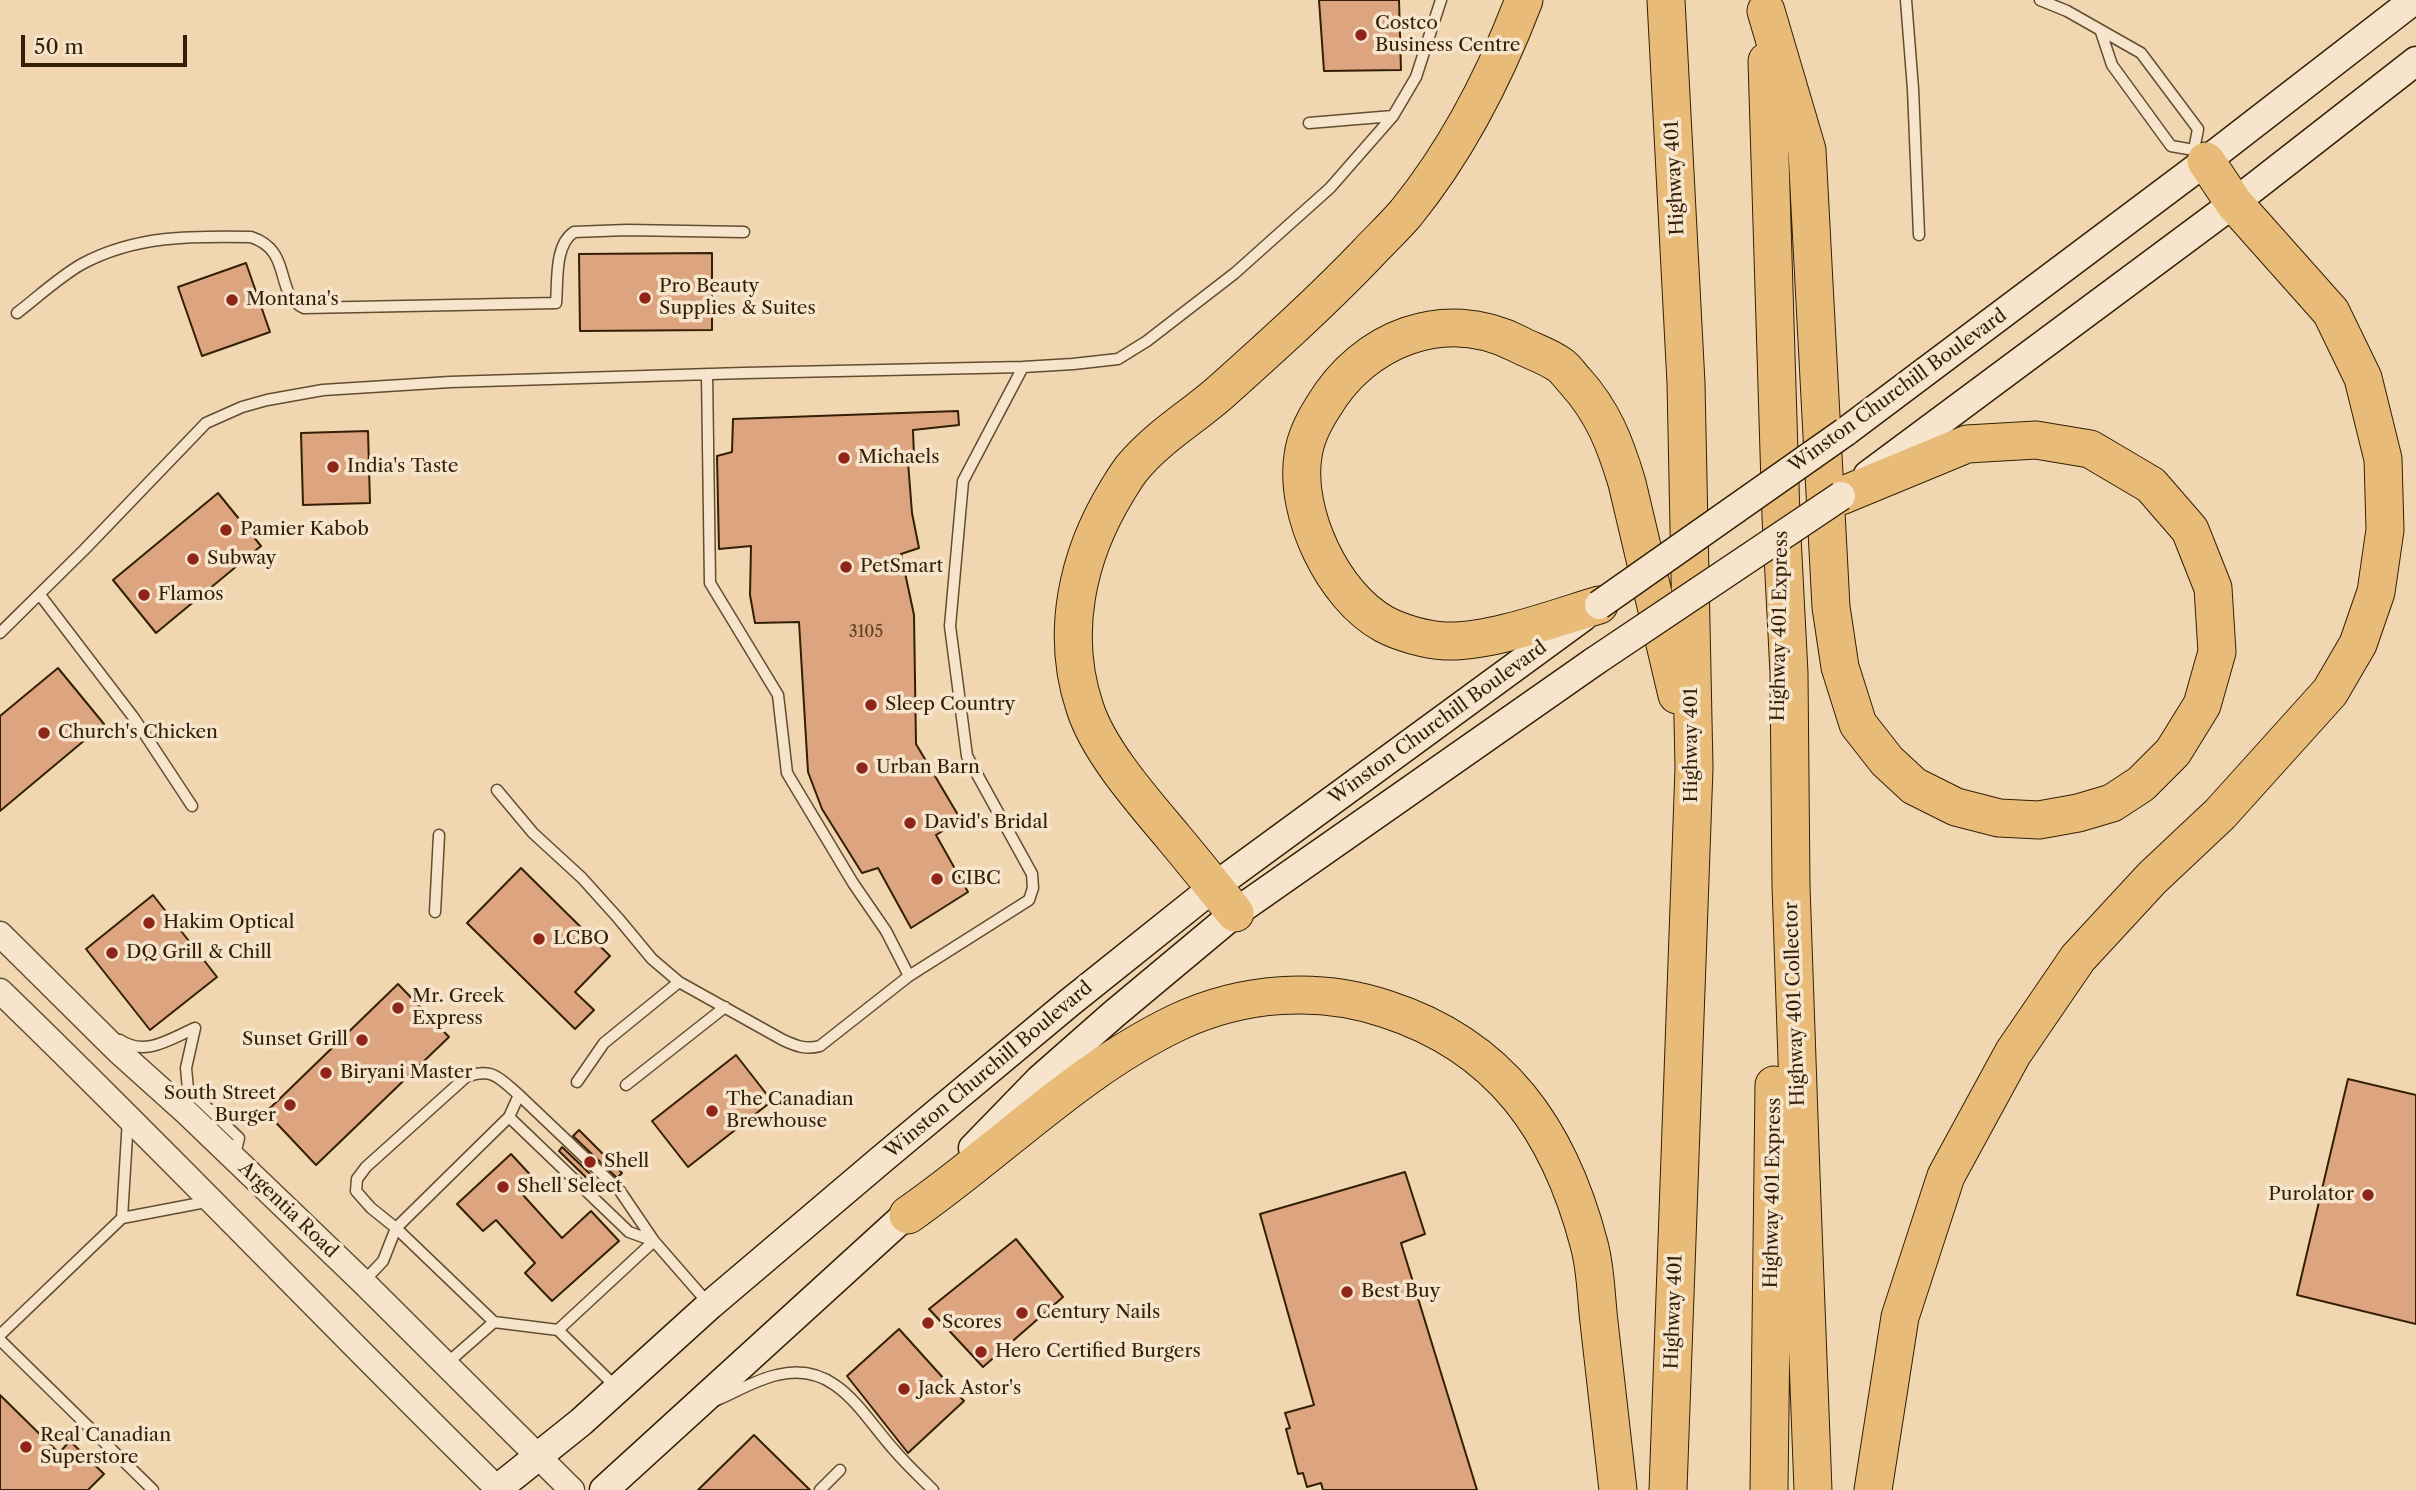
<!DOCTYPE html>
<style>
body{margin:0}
#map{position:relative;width:2416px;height:1490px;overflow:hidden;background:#f1d7b1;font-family:"Libre Caslon Text",serif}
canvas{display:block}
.scale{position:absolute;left:21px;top:35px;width:166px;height:32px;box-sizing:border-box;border:4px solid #331f05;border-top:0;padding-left:9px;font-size:21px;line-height:24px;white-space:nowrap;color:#331f05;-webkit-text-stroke:5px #f6e5cc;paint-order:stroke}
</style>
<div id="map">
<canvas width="2416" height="1490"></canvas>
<div class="scale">50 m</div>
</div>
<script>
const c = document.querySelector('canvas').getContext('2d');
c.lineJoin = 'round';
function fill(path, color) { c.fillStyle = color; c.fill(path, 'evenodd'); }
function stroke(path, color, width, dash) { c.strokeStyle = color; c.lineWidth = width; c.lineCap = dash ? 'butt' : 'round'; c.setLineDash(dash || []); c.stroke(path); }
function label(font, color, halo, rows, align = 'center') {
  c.font = font + ' "Libre Caslon Text",serif'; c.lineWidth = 7; c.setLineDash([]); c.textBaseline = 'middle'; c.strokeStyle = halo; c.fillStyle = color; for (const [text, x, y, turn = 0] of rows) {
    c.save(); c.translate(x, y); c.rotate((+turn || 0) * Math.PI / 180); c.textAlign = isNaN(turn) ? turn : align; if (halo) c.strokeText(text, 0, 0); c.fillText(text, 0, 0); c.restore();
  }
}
const building = new Path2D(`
 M1319,0H1399L1401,70L1324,71Z
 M712,253V330L580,331L579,254Z
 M246,263L270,332L202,356L178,287Z
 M958,411L959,425L913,430L914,457L908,462L912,513L919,548L901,554L914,615L916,744L961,820L936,835L968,892L911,928L878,868L862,873L822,809L808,772L799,622L755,623L750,595L751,546L719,549L717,456L732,452L733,419Z
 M368,431L370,503L303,505L301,433Z
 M218,493L261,546L156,633L113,580Z
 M58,668L104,724L0,811V716Z
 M521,868L610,956L575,992L594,1010L575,1029L467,923Z
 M153,895L217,977L150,1030L86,949Z
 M398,984L449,1037L316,1165L266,1112Z
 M736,1055L772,1101L688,1167L652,1121Z
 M2348,1079L2416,1095V1324L2297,1295Z
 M579,1130L622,1173L617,1178L573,1136Z
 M562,1147L606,1189L602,1193L559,1151Z
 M511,1154L537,1182L523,1195L562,1238L591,1211L619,1241L552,1301L525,1273L535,1263L496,1220L483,1231L457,1204Z
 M1405,1172L1425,1234L1401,1243L1477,1490H1323L1321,1483L1307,1487L1303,1473L1298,1474L1286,1429L1290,1428L1285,1413L1314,1405L1260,1214Z
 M1016,1239L1063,1297L983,1367L929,1309Z
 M899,1329L964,1401L908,1453L847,1376Z
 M0,1395L59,1453L70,1441L104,1474L88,1490H0Z
 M754,1435L810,1490H698Z`);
const service = new Path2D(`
 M1906,0L1913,89L1919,235
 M2040,0L2067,11L2141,53L2198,129L2194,150
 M2101,32L2112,65L2171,146L2194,150L2199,155
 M1309,123L1393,116
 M17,313C38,297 59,277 82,264C136,235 192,236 251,237C294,251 273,294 304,308L556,303C558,282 554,245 574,232L627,230L744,232
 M707,374L710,583L778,695L787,773L853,883L886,931L909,976L1029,900L1033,888L1032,874L967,756L950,626L963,481L1023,367
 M40,595L134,718L192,806
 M0,633L84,550L206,423L242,407L267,400L323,390L450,382L744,373L1023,367L1073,364L1118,359L1147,341L1235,273L1330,188L1393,116L1416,77L1441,0
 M497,790L533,833L582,878L618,918L652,959L679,982L783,1040C796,1046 806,1050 820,1046L909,976
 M435,912L439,835
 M195,1028L186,1068L188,1089L239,1138L234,1158
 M120,1040C145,1057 170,1039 195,1028
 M577,1082L604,1043L679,982
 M626,1085L725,1007
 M519,1095L620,1191L654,1241L558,1330
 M122,1218L128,1119
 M363,1282L383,1261L396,1228L371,1208L356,1191L357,1179L366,1167L466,1077C493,1067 499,1078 519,1095L509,1117
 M0,1335L122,1218L211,1201
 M0,1340L153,1490
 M445,1365L494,1322
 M616,1387L558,1330L494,1322L396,1228L509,1117L629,1232L654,1241L708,1303
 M717,1400C736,1392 757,1379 777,1375C837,1360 862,1415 895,1451C907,1465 920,1477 933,1490
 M820,1490L840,1470`);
const tertiary = new Path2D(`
 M0,934L118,1051L187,1113L363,1282L572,1490
 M0,991C169,1154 331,1325 499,1490`);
const secondary = new Path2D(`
 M1845,432L2206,161L2414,0
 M1868,475L2234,203L2416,61
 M973,1148L1039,1080L1114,1014L1235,913L1595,661
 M496,1490L581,1422L710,1305L882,1159L1069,1003L1214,887L1583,617
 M604,1490L920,1202`);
const motorway = new Path2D(`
 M1666,0L1686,383L1694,768L1668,1490
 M1766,11L1807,150L1831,607L1840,667L1858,724L1887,761L1914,786L1956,807L1999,818L2039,820L2078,813L2112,803L2141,784L2173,752L2202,705L2217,652L2213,588L2190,530L2151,485L2090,449L2036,440L1967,444L1841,496
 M1767,61L1781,517L1789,673L1791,886L1801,1175L1813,1490
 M1599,605C1556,618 1489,643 1445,641C1426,640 1401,633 1384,624C1333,596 1294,513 1303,456C1305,439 1314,421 1323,407C1363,339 1444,306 1518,344C1531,351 1548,356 1560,365C1566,369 1570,376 1575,381C1603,412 1615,443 1627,483L1677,695
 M1235,913C1215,888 1195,863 1174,838C1144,802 1099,752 1085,708C1060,634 1077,556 1117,491C1122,483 1127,474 1133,467C1159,436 1193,417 1223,390C1272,346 1321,302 1367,254C1380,240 1394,227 1406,213C1458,149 1495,76 1524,0
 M908,1215C999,1152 1077,1070 1178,1022C1242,992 1318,986 1386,1009C1501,1046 1559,1130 1589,1244C1596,1269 1596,1297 1599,1322C1605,1378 1612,1434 1618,1490
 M1769,1490L1774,1085
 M1873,1490L1900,1317L1946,1176L2013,1053L2078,958L2152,878L2220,814L2330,692L2358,644L2376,592L2385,530L2383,459L2363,378L2331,312L2234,203L2206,161`);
const secondaryBridge = new Path2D(`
 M1599,605L1845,432
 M1595,661L1841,496`);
const markers = [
 [1361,35,7,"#8f2418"],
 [645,298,7,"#8f2418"],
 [232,300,7,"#8f2418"],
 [844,458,7,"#8f2418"],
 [333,467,7,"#8f2418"],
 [226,530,7,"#8f2418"],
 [193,559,7,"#8f2418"],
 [846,567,7,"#8f2418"],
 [144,595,7,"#8f2418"],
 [871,705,7,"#8f2418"],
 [44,733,7,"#8f2418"],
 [862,768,7,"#8f2418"],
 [910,823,7,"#8f2418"],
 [937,879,7,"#8f2418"],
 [149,923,7,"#8f2418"],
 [539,939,7,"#8f2418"],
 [112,953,7,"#8f2418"],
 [398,1008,7,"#8f2418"],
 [362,1040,7,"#8f2418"],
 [326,1073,7,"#8f2418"],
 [290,1105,7,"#8f2418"],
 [712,1111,7,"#8f2418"],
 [590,1162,7,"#8f2418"],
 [503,1187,7,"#8f2418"],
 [2368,1195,7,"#8f2418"],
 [1347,1292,7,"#8f2418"],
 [1022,1313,7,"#8f2418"],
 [928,1323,7,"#8f2418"],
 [981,1352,7,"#8f2418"],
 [904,1389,7,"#8f2418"],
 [26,1447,7,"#8f2418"]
];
const numberNames = [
 ["3105",866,632]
];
const poiNames = [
 ["Costco",1375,24],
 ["Business Centre",1375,46],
 ["Pro Beauty",659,287],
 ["Supplies & Suites",659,309],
 ["Montana's",246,300],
 ["Michaels",858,458],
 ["India's Taste",347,467],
 ["Pamier Kabob",240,530],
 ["Subway",207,559],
 ["PetSmart",860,567],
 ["Flamos",158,595],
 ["Sleep Country",885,705],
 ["Church's Chicken",58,733],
 ["Urban Barn",876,768],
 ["David's Bridal",924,823],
 ["CIBC",951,879],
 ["Hakim Optical",163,923],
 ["LCBO",553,939],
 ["DQ Grill & Chill",126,953],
 ["Mr. Greek",412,997],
 ["Express",412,1019],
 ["Sunset Grill",348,1040,"right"],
 ["Biryani Master",340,1073],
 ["South Street",276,1094,"right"],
 ["Burger",276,1116,"right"],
 ["The Canadian",726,1100],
 ["Brewhouse",726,1122],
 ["Shell",604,1162],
 ["Shell Select",517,1187],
 ["Purolator",2354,1195,"right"],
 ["Best Buy",1361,1292],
 ["Century Nails",1036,1313],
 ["Scores",942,1323],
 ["Hero Certified Burgers",995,1352],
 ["Jack Astor's",918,1389],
 ["Real Canadian",40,1436],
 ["Superstore",40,1458]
];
const streetNames = [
 ["Highway 401",1675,178,-93],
 ["Winston Churchill Boulevard",1898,391,-36],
 ["Highway 401 Express",1780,626,-89],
 ["Winston Churchill Boulevard",1438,723,-36],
 ["Highway 401",1692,745,-90],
 ["Highway 401 Collector",1795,1004,-92],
 ["Winston Churchill Boulevard",989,1070,-40],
 ["Highway 401 Express",1773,1193,-89],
 ["Argentia Road",288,1210,44],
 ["Highway 401",1674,1312,-88]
];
fill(building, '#dca57f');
stroke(building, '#331f05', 2);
stroke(service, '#624d30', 13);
stroke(tertiary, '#624d30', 27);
stroke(secondary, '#331f05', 31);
stroke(motorway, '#331f05', 39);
stroke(service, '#f6e5cc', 10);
stroke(tertiary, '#f6e5cc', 24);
stroke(secondary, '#f6e5cc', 28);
stroke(motorway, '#e8bc78', 37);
stroke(secondaryBridge, '#331f05', 31, []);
stroke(secondaryBridge, '#f6e5cc', 28);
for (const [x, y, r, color] of markers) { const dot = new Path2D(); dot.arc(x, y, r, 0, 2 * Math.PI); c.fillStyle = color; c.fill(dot); stroke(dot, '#f6e5cc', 2.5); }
label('16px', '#5d4024', null, numberNames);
label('19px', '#331f05', '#f6e5cc', poiNames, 'left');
label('19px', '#331f05', '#f6e5cc', streetNames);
</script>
